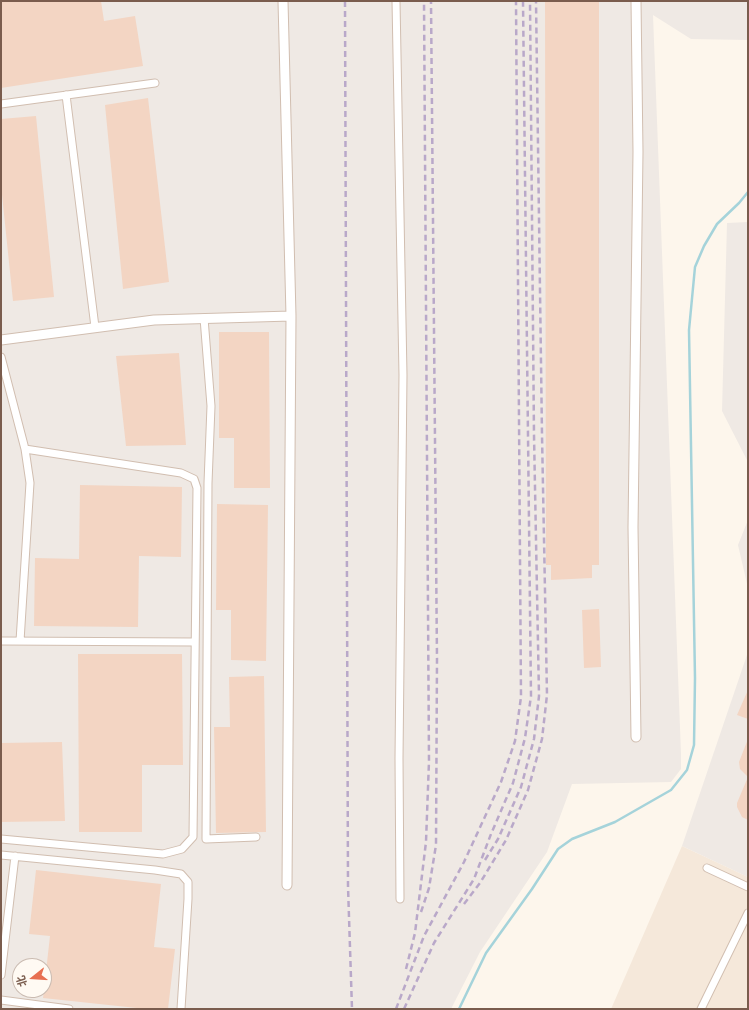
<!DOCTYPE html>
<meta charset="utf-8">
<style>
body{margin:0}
#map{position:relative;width:749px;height:1010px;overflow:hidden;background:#fdf6ec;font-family:"IBM Plex Sans","Noto Sans SC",sans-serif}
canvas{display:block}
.frame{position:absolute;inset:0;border:2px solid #7a5c4d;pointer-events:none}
.north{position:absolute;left:12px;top:958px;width:40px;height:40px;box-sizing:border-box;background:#fffaf3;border:1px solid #cabbb1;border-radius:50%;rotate:253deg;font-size:11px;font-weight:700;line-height:16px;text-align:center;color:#7a5c4d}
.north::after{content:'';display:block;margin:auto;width:14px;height:18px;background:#e76f51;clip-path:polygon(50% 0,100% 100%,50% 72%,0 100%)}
</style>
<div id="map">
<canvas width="749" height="1010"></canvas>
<div class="frame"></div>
<div class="north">北</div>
</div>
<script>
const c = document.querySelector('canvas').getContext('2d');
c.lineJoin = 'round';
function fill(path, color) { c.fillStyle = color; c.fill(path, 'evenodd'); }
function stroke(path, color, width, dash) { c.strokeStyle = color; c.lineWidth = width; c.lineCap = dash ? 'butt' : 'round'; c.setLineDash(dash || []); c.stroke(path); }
const residential = new Path2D(`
 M682,846L748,877V1009H611Z`);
const industrial = new Path2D(`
 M1,1H748V40L691,39L653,15L681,754V769L671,782L572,784L547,852L480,952L451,1009H1ZM20,966H44V990H20Z
 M748,222V462L722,411L727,223Z
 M748,520V588L738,545Z
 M748,652V877L682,846Z`);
const stream = new Path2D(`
 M459,1009L486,953L532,889L558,849L572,839L615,822L671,790L687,770L694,745L695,678L689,330L695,267L704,246L717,224L739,203L748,192`);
const building = new Path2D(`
 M1,1H101L104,21L135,16L143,66L1,88Z
 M545,1H599V565H592V578L551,580V565H546Z
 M148,98L169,282L123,289L105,105Z
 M36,116L54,297L13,301L1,185V119Z
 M219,332H269L270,488H234V438H219Z
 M179,353L186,445L126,446L116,356Z
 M80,485L182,487L181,557L139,556L138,627L34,626L35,558L79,559Z
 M217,504L268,505L266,661L231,660V610H216Z
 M599,609L601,667L584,668L582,610Z
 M78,654H182L183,765H142V832H79Z
 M264,676L266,832L216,833L214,727H230L229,677Z
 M748,690V719L737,715Z
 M748,739V777L740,769L739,762Z
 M62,742L65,821L1,822V743Z
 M748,777V820L742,817L737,807V803Z
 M36,870L161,884L154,947L175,949L168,1009H146L43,998L50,936L29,934Z`);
const minor = new Path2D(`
 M396,1L403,375L399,758L400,899
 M66,95L95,327
 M1,104L155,83
 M204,318L211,406L208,483L206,839L256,837
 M1,357L25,449L181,473L194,479L197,488L193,837L182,849L163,854L1,839
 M1,641L195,642
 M20,641L30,483L25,449
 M1,855L155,870L181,874L188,882V899L181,1009
 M707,868L748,887
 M1,975L15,856
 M1,1000L69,1009
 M701,1009L748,913`);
const tertiary = new Path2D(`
 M283,1L291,316L287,885
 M636,1L638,152L633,527L636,737
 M1,340L154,320L291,316`);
const rail = new Path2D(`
 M345,1L348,886L352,1009
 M485,860L498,839L521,787L534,739L539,696L534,435L530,1
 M464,904L480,883L506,840L528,790L542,739L547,695L542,435L536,1
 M421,912L429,888L436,845L437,659L431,1
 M406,969L415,933L426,842L429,761L424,1
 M396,1009L424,936L464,862L501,782L515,741L521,697L516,1
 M404,1009L434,943L474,879L491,834L513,783L525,738L531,696L523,1`);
fill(residential, '#f5e8da');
fill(industrial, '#efe9e4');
stroke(stream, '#a5d3da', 2.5);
fill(building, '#f3d5c3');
stroke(minor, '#d1beb0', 9);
stroke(tertiary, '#d1beb0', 11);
stroke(minor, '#fff', 7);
stroke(tertiary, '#fff', 9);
stroke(rail, '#b9a8c9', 2.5, [6, 4]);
</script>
